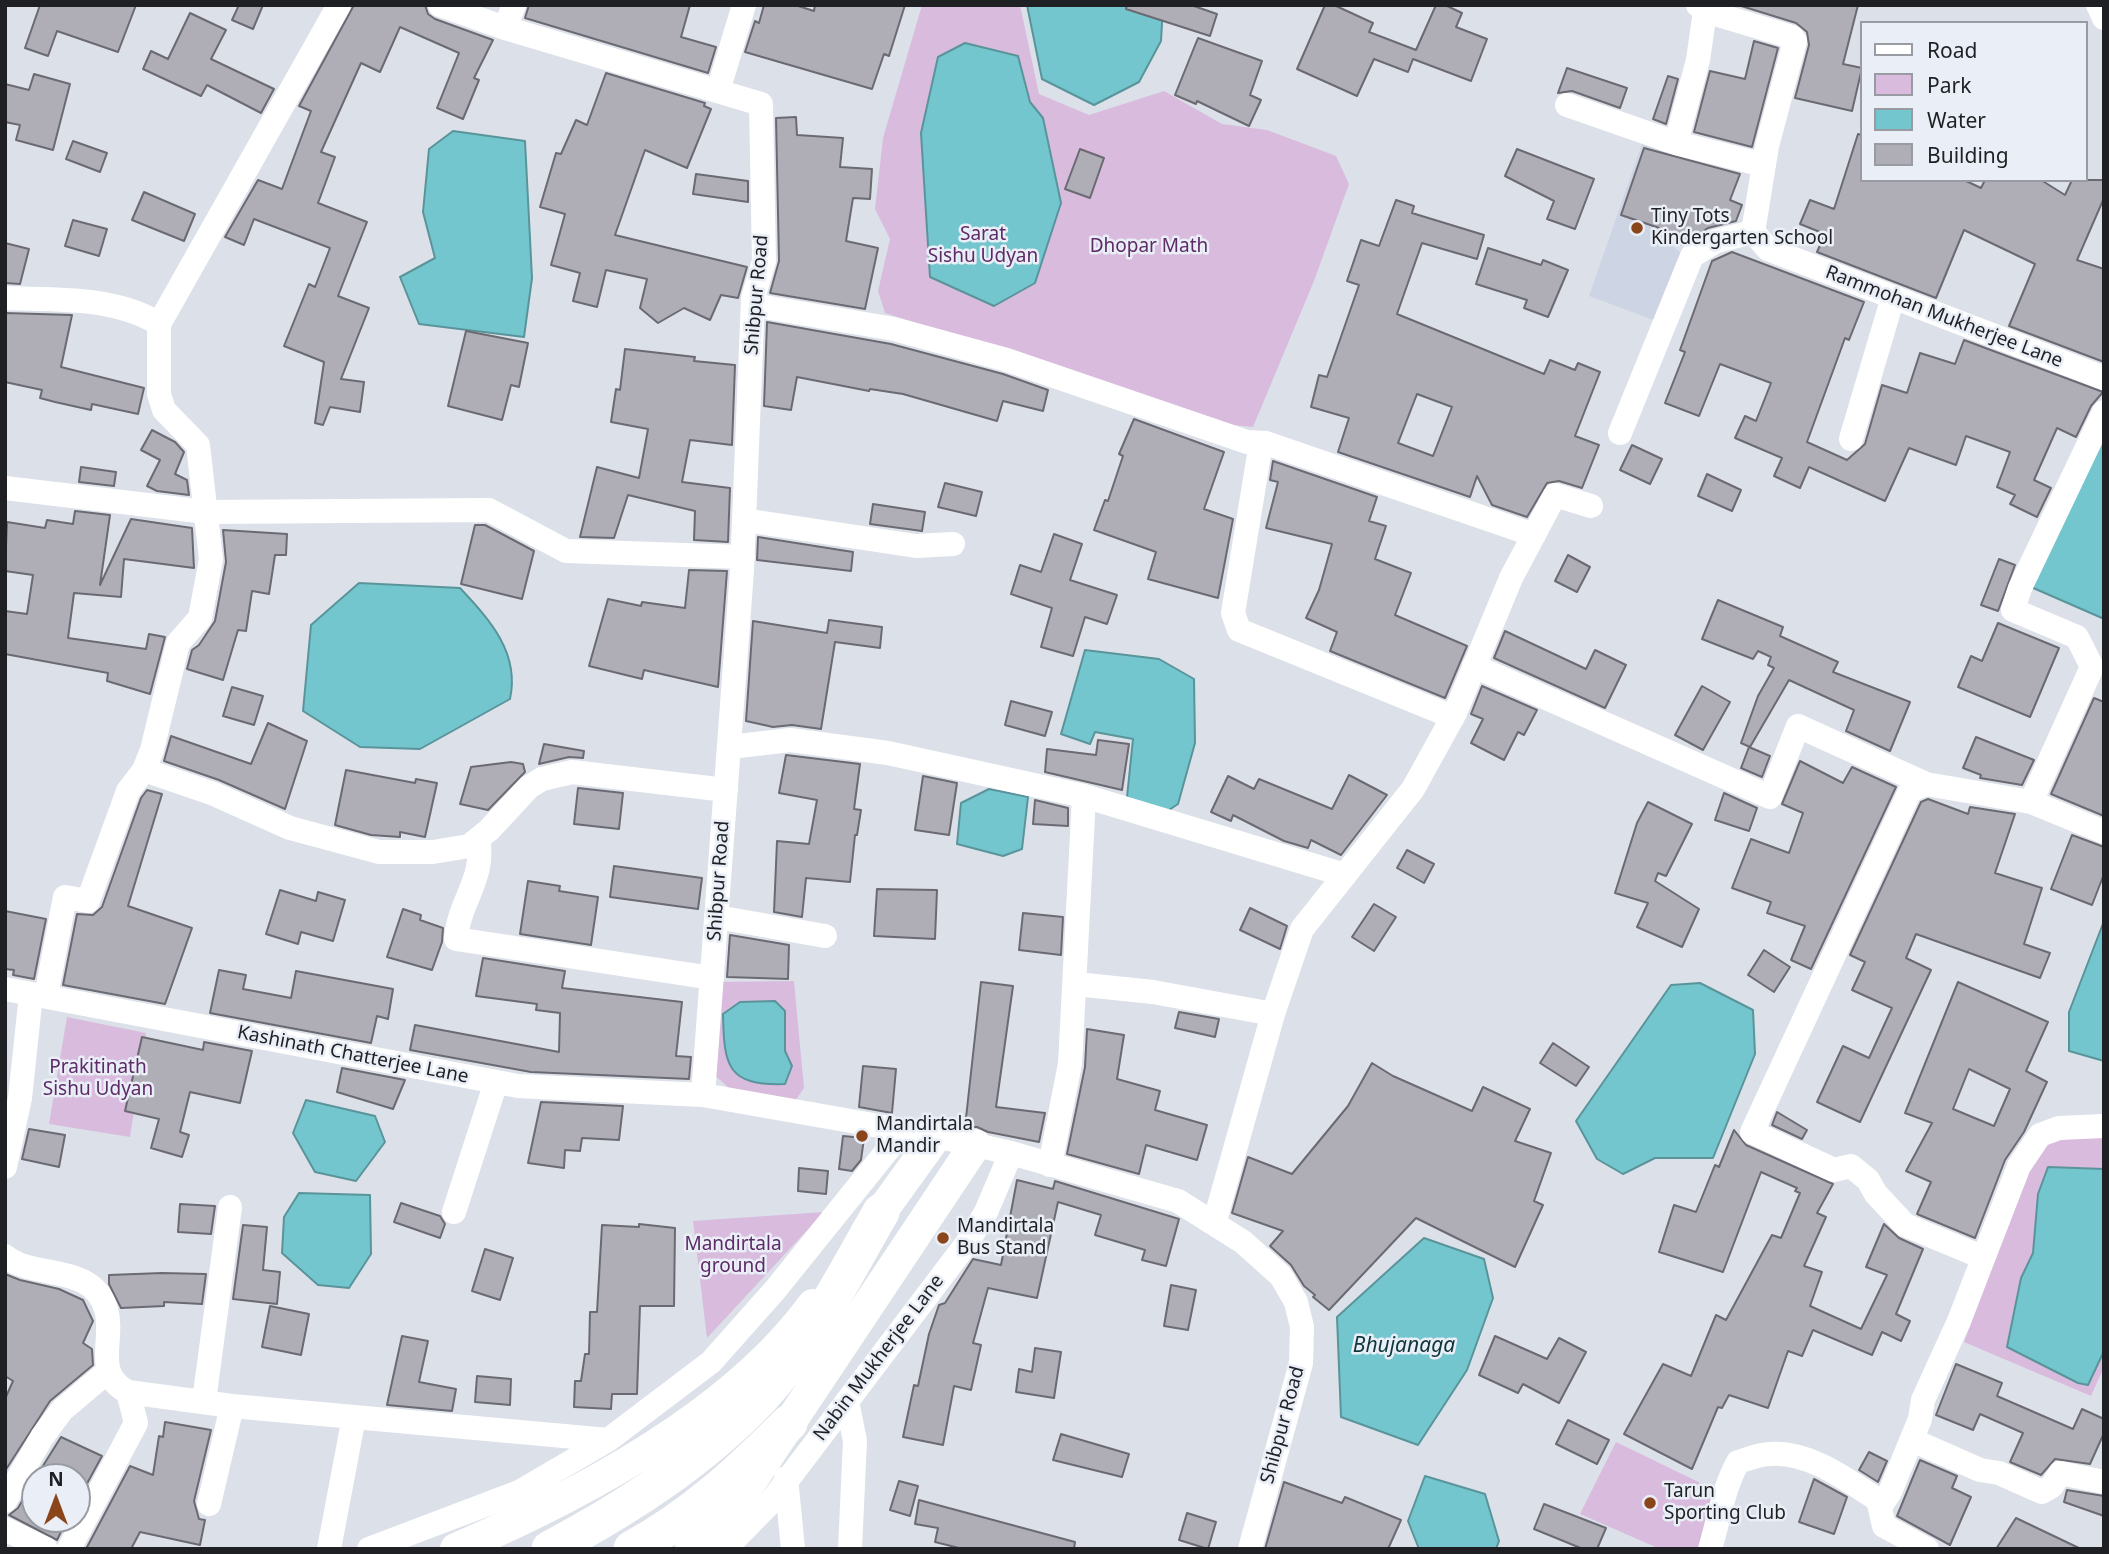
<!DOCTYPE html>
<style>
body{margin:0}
#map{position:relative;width:2109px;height:1554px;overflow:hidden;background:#dce1e9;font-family:"Noto Sans",sans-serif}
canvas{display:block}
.frame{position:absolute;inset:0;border:7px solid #1f2023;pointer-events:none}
.legend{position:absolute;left:1860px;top:21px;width:228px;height:161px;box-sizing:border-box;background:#e9eef7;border:2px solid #989ca2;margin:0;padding:9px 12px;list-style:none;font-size:21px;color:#1f2023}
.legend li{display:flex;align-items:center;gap:14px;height:35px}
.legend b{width:35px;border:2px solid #989ca2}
.north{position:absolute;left:21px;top:1463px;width:70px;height:70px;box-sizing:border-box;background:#e9eef7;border:2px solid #989ca2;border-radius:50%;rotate:0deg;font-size:19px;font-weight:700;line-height:28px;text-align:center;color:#1f2023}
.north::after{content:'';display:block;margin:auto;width:24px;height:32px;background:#8a451b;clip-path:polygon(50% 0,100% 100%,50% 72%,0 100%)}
</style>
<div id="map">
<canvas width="2109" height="1554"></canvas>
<div class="frame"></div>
<ul class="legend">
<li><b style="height:9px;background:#fff"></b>Road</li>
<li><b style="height:19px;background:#d9bbde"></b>Park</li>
<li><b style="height:19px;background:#74c6ce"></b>Water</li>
<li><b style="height:19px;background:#afaeb7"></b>Building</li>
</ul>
<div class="north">N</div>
</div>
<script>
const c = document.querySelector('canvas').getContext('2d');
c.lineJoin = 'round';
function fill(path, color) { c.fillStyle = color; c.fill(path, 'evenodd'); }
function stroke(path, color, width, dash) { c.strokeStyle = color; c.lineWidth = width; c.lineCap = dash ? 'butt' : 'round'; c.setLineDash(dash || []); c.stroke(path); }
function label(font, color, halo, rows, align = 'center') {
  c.font = font + ' "Noto Sans",sans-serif'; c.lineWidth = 5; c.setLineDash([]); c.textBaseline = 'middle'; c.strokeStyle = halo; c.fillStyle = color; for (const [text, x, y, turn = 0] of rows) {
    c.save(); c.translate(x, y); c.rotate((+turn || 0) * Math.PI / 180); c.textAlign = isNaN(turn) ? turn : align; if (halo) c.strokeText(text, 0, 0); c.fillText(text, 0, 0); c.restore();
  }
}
const built = new Path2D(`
 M1642,144L1676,157L1656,214L1665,241L1683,254L1656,321L1589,296Z`);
const green = new Path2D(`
 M922,5H1020L1039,94L1089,115L1164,91L1222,124L1267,130L1336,156L1349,184L1314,281L1253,427L1233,425L885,313L878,291L890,239L875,209L883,138Z
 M794,981L804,1088L793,1104L731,1090L709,1070L715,982Z
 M67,1017L146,1033L130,1137L49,1124Z
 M2104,1136V1367L2091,1396L1964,1342L2030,1165L2048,1141Z
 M824,1212L707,1338L693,1221Z
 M1616,1442L1717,1491L1700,1549H1660L1580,1514Z`);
const water = new Path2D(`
 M1027,5H1163L1161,41L1139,82L1094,105L1042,79Z
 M965,43L1018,56L1030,102L1043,118L1061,203L1035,283L994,306L930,277L921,133L938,57Z
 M453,131L525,141L532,278L524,337L419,324L400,277L435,258L423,212L429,149Z
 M2104,434V616L2102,618L2031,587Z
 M359,583L460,588C490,620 520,653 510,699L420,749L360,747L303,711L311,625Z
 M1085,650L1159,659L1194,679L1195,743L1178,804L1163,814L1127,797L1133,739L1095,732L1090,744L1061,734Z
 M989,789L1028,797L1022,849L1003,856L957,844L961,803Z
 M2104,921V1061L2069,1051V1012Z
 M1700,983L1753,1010L1755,1054L1713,1158H1655L1623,1174L1597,1159L1576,1121L1671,985Z
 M775,1001L785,1011V1051L792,1066L785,1084C727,1086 724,1066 723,1014L740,1002Z
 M306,1100L375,1116L385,1142L356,1181L315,1172L293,1133Z
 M2048,1167L2104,1169V1351L2088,1385L2078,1383L2007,1347L2021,1278L2033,1253L2038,1194Z
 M299,1193L370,1195L371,1254L349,1288L318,1285L282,1253L284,1217Z
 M1424,1238L1484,1259L1493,1298L1467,1370L1418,1445L1341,1417L1337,1317Z
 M1425,1476L1485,1494L1499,1541L1496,1549H1419L1408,1521Z`);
const building = new Path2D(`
 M40,5H136L118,52L57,31L48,56L25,48Z
 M239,5H263L253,29L232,20Z
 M354,5H425L428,14L435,19L493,40L474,78L479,80L463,119L437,108L459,53L400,27L380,72L361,63L321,152L335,157L318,203L367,222L338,296L369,308L341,379L364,382L360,412L330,407L323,425L315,423L324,362L284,346L309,284L315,287L330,248L254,219L244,245L225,237L258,180L282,189L311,111L299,106Z
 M529,5H690L681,37L716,47L708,73L525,18Z
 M764,5H795L814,11L815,5H905L889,56L884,54L872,89L745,52L755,21L759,23Z
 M1127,5H1191L1217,14L1210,36L1126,9Z
 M1325,5H1334L1373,23L1369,32L1416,50L1436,5H1445L1462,13L1456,27L1487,39L1471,81L1413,59L1408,72L1374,59L1357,96L1297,69Z
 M1738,5H1858L1843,64L1862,68L1852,111L1795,98L1809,45L1807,32L1796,23Z
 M190,13L226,30L211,59L274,89L261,113L207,85L201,96L143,69L151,51L168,59Z
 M1198,38L1262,61L1250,95L1261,100L1249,126L1197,101L1196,104L1175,95Z
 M1754,41L1778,48L1752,147L1694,132L1710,71L1745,79Z
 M1567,68L1627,88L1620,108L1572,91L1558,93Z
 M606,73L705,103L704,106L711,109L687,168L645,150L615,235L747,267L738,298L721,295L710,320L684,308L658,323L640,308L647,279L606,270L597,307L573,301L580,273L551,265L565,214L540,207L556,153L561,154L576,120L587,125Z
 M34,74L70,84L53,150L16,140L20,125L5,122V84L29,90Z
 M1668,76L1678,79L1666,124L1653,119Z
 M796,117L797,135L843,138L840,167L872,169L870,199L853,198L846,241L878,248L865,309L770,293L779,261L776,118Z
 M1858,134L1862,135V180H1964L1981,188L1985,180H2041L2065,195L2072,180H2104V198L2077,260L2104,269V362L2009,326L2035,264L1964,230L1936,298L1817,252L1825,234L1800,224L1810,200L1834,209Z
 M73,141L107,153L100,172L66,159Z
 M1644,148L1740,174L1730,200L1742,205L1736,221L1708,228L1682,245L1671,232L1621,215Z
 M1080,149L1104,158L1090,198L1065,189Z
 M1517,149L1594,179L1575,229L1547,219L1554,201L1505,176Z
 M696,174L748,181V202L693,194Z
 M144,192L195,214L184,241L132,220Z
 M1396,200L1414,206L1412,213L1484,235L1477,259L1422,243L1397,314L1544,374L1550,360L1575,370L1578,363L1600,372L1575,436L1599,445L1582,488L1559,481L1547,483L1527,517L1492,505L1477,476L1470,497L1338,452L1349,418L1311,407L1319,375L1327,377L1359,285L1347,281L1361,240L1379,246ZM1417,394L1452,407L1433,456L1398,443Z
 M73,220L107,229L99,256L65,246Z
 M5,243L29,249L20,284L5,283Z
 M1488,248L1541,265L1543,260L1568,270L1548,317L1524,308L1527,300L1476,284Z
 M1732,252L1864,302L1849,340L1845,338L1807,442L1847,460L1865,444L1882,385L1907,393L1920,353L1955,364L1964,340L2103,392L2091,406L2076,437L2057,428L2034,480L2051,488L2037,517L2010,504L2015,495L1997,487L2010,452L1966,436L1956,465L1909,448L1885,501L1809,467L1800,488L1774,476L1782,458L1735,438L1745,416L1756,421L1771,383L1720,364L1699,416L1665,403L1685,352L1680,350L1712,261Z
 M5,313L72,315L61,367L144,388L138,414L92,404L91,410L55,402L40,398L42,390L5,382Z
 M767,322L891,344L1003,374L1048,390L1043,411L1003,401L997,421L903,394L870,389L869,391L797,377L791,410L764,406Z
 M466,331L528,343L519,387L511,385L502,420L448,406Z
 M625,349L695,357L694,361L735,365L732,445L690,440L682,482L730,488L728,542L694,540L695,511L628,495L614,538L580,537L597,467L639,478L648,429L611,422L616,389L620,390Z
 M1134,419L1224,452L1204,509L1233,519L1218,598L1148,579L1156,552L1094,530L1105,500L1108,501L1123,456L1119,454Z
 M152,430L175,442L184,452L175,474L187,480L189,495L157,491L147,486L160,460L141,450Z
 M1632,445L1662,459L1650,484L1620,470Z
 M1273,461L1377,497L1369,521L1386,526L1375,559L1411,573L1395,615L1467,646L1445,698L1330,651L1337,632L1306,618L1319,590L1332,544L1266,528L1278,482L1270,480Z
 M81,467L116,472L114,486L79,482Z
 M1707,474L1741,490L1732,511L1698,496Z
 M945,483L982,492L976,516L938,507Z
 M873,504L925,512L922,531L870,524Z
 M75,511L110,515L100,585L131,519L192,528L194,568L124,559L121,597L74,593L68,638L146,649L149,634L165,637L150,694L107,681L108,673L5,654V611L27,614L33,575L5,571L7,522L45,528L47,520L73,524Z
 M475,525H485L534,551L522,599L461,584Z
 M223,530L287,534L286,555H275L269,594L252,591L246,631L238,630L223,680L187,669L192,650L199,645L215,621L226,562Z
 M1054,534L1082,544L1070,580L1117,595L1107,624L1085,617L1073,656L1041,647L1052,608L1011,594L1020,565L1041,572Z
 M758,537L853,552L851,571L757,560Z
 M1568,555L1590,567L1577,592L1555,581Z
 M1999,559L2015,565L1998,611L1981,605Z
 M689,570L727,571L718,687L644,670L642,679L589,666L608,599L641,606L642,602L685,608Z
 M1718,600L1783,627L1780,636L1838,662L1833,672L1910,702L1890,751L1846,731L1854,710L1789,680L1750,747L1741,743L1758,696L1774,668L1768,665L1771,657L1758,651L1753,659L1702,639Z
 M829,620L882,627L880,648L835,642L821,729L792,725L773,727L746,721L753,621L827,633Z
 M1998,623L2059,648L2030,717L1958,687L1971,656L1982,661Z
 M1505,631L1586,669L1595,650L1626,665L1605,708L1494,658Z
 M1482,686L1537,710L1524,735L1518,732L1504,760L1471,743L1483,719L1471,714Z
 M1702,686L1730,702L1703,750L1675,735Z
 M232,687L263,696L254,725L223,716Z
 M2094,698L2104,702V816L2051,794Z
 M1011,701L1052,712L1045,736L1005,725Z
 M268,723L307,741L285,809L219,780L164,761L171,736L251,764Z
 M1976,737L2034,760L2022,785L1980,778L1981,775L1963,768Z
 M1098,740L1129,744L1122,790L1045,772L1047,749L1096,755Z
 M544,744L584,751L583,758L569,757L539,764Z
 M1749,747L1770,756L1762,777L1741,768Z
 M786,755L860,764L854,809L861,810L857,835H855L850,882L806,878L802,917L774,912L777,841L809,844L817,800L779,793Z
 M1800,761L1843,783L1852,767L1896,787L1811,969L1791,960L1805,926L1767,913L1771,902L1732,888L1751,839L1789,853L1803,813L1782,804Z
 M511,762L523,764L525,772L488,810L460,804L471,767Z
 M346,770L415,783L416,779L437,783L425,837L400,832V837L371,835L335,825Z
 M1349,775L1387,795L1341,855L1311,840L1308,848L1284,841L1233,815L1231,821L1211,812L1228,776L1254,789L1259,779L1332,809Z
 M923,776L957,783L949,835L915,830Z
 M578,788L623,793L619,829L574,824Z
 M147,790L162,794L128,906L192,928L165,1004L63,985L77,914L93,915L102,907L141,798Z
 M1724,793L1757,808L1749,831L1715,820Z
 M1928,799L1968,814L1970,807L2015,814L1995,873L2042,888L2024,944L2050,953L2040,978L1916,934L1906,958L1931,970L1860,1122L1817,1102L1843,1046L1869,1058L1892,1008L1852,990L1865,962L1850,955L1921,802Z
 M1035,800L1068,808V826L1033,824Z
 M1648,802L1692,824L1666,876L1658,873L1655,881L1699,909L1682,947L1637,927L1648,903L1615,893L1637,823Z
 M2072,835L2104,847V874L2092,905L2051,889Z
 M1407,850L1434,864L1424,883L1397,868Z
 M614,866L702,878L698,909L610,897Z
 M528,881L560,886L559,891L598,897L591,945L520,934Z
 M877,889L937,890L935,939L874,936Z
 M280,890L316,901L318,892L345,900L333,941L301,932L298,944L266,934Z
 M1374,904L1396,917L1374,951L1352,937Z
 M1250,908L1287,926L1280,949L1240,930Z
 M403,909L421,915L420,920L443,928L442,942L432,970L387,957Z
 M5,911L46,919L34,979L13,975L14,970L5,969Z
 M1023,913L1063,917L1061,955L1019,950Z
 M730,935L789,945L788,979L727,977Z
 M1764,950L1790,967L1774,992L1748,975Z
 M483,958L565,971L562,988L682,1002L676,1056L691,1057L689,1079L531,1072L410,1050L415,1025L559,1052L560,1013L536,1010L537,1004L476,996Z
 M219,970L246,975L243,989L291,998L296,971L393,989L388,1019L377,1016L371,1043L210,1013Z
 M981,982L1013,986L996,1107L1045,1113L1039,1142L988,1132L977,1127H965Z
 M1958,982L2048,1022L2026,1071L2047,1082L2024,1132L2005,1160L1975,1238L1917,1214L1931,1182L1906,1171L1932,1123L1905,1113ZM1969,1069L2010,1089L1994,1126L1953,1109Z
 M1179,1012L1219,1019L1215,1037L1175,1028Z
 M1087,1029L1124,1035L1117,1079L1160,1091L1155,1110L1207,1125L1197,1160L1146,1145L1139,1174L1067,1154L1085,1067Z
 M142,1037L203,1050L204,1042L252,1051L240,1103L190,1092L180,1132L189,1135L182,1157L151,1148L159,1119L125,1111Z
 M1553,1043L1589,1067L1576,1086L1540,1063Z
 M1372,1063L1393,1076L1472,1111L1483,1087L1530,1109L1515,1141L1551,1153L1534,1201L1543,1205L1515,1267L1416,1218L1329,1310L1313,1297L1315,1295L1304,1286L1291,1265L1270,1246L1283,1231L1232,1213L1248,1157L1292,1174L1348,1106Z
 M863,1066L896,1069L892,1113L859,1107Z
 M342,1068L405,1080L393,1109L337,1092Z
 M541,1102L623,1106L619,1140L582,1138L580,1151L565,1150L564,1168L528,1163Z
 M1777,1112L1807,1130L1802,1139L1772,1125Z
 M29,1129L65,1135L59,1167L22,1159Z
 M1734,1130L1746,1145L1833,1184L1817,1213L1826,1217L1804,1266L1822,1272L1810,1306L1861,1329L1887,1275L1866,1267L1884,1224L1899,1238L1923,1249L1896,1314L1910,1321L1901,1341L1882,1332L1872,1355L1813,1330L1802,1356L1788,1351L1768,1408L1729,1395L1722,1408L1718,1407L1692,1469L1624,1434L1663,1364L1691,1376L1716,1315L1726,1320L1772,1235L1781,1238L1800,1193L1795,1191L1797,1188L1761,1172L1723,1272L1659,1252L1674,1205L1696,1212L1715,1165L1719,1167Z
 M843,1136L864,1138L861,1160L852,1171L839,1169Z
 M799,1168L828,1171L826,1194L798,1191Z
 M1017,1180L1053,1189L1055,1181L1179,1219L1166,1266L1142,1260L1145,1250L1095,1235L1101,1215L1058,1202L1037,1298L988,1288L973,1343L981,1345L971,1390L954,1386L943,1445L903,1437L914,1385L918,1386L929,1334L939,1305L945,1303L973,1259L1001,1265Z
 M401,1203L440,1216L445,1224L440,1238L394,1222Z
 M180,1204L215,1206L211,1234L178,1232Z
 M639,1224L675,1228L674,1306H640L637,1394H612L611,1409L574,1407L575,1381H581L585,1354H589L590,1312H597L602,1225L639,1227Z
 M243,1225L267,1227L263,1270L280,1272L277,1304L233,1299Z
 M485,1249L513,1258L500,1300L472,1291Z
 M162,1273L206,1274L202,1304L164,1302V1306L121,1308L109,1284V1275Z
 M5,1274L20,1280L59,1289L83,1300L93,1321L83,1343L92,1349L93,1365L50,1401L5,1471V1399L13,1381L5,1376Z
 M1171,1285L1196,1290L1188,1330L1164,1326Z
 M270,1306L309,1314L301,1355L262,1347Z
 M402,1336L428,1341L419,1382L456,1389L452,1411L387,1405Z
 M1495,1336L1547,1359L1559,1338L1586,1352L1559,1403L1523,1384L1518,1393L1479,1375Z
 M1035,1348L1061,1352L1054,1398L1016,1392L1019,1369L1032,1372Z
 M1956,1364L2002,1383L1997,1396L2073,1429L2082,1409L2104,1419V1433L2090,1464L2055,1459L2041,1475L2010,1462L2023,1433L1980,1414L1973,1430L1936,1415Z
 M477,1376L511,1379L510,1405L475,1402Z
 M1568,1420L1609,1440L1597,1464L1556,1444Z
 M165,1422L211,1430L194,1501L199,1519L205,1520L200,1545L140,1532L131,1549H86L130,1466L153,1475L159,1436L163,1437Z
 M1061,1434L1129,1454L1122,1477L1053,1460Z
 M61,1437L102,1456L77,1502V1477H36Z
 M1869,1452L1887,1461L1878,1482L1859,1470Z
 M1920,1460L1957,1476L1952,1488L1971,1497L1950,1545L1897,1516Z
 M35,1479V1519H50L64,1526L57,1540L9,1515L18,1508Z
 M1814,1479L1847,1497L1834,1534L1799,1522Z
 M899,1481L918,1486L910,1516L890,1510Z
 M1284,1482L1342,1503L1345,1497L1401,1520L1388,1549H1265Z
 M2067,1490L2104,1496V1516L2064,1502Z
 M919,1500L1075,1542L1074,1549H963L935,1542L938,1528L915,1524Z
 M1544,1504L1606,1528L1597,1549H1583L1534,1529Z
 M1187,1513L1216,1522L1208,1549L1179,1540Z
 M2016,1518L2081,1549H1996Z`);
const minor = new Path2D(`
 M440,5L505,28L761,104L764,261L753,298L742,570L703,1095
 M1698,5L1705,11L1698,60L1676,143L1764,165
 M1707,5L1705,11L1792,37L1795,41L1767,146L1753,232L1768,249L2104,378
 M2098,5L2104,18
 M505,28L514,5
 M718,91L744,5
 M1567,105L1676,143
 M5,298C56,300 115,296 159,324V394L164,410L198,445L211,559L200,618L178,643L152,750L144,770
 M753,305L894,329L1007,360L1247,442L1266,443L1534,535
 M159,324L339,5
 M2104,412L2020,588L2013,610L2077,637L2092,667L2031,802L2104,832
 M1620,433L1692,256L1716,241L1753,232
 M1851,439L1893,297
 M1261,443L1233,613L1239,630L1453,717
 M5,488L206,512L489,510L566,551L743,557
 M744,520L916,546L953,544
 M1474,666L1770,797L1798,726L1926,784
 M730,747L790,740L888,753L1084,796L1345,875
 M478,839C486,878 458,903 456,939L712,978
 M717,917L825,936
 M1076,984L1153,992L1273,1014
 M5,989L518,1086L703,1095L936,1136L1011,1153L1178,1201L1243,1242L1281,1276L1296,1302L1302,1327L1301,1363L1250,1549
 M46,996L65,897L88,901L128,791L144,770L214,794L290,828L379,852H433L469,846L489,830L529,787L542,779L572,772L726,790
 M1050,1165L1070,1064L1084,796
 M5,1167L20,1098L31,994
 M454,1212L496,1082
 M1214,1224L1273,1014L1302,929L1413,789L1455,713L1511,578L1555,495L1591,506
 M5,1256C33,1280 92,1262 106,1309C115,1339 92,1374 128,1392L232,1406L354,1417
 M1982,1257L1905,1225L1876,1194L1868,1180L1851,1166L1834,1170L1752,1132L1910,791L1926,784L2031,802
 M204,1401L230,1207
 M847,1401L855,1441L850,1549
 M1912,1440L1980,1470L1999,1473L2042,1492L2052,1486L2060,1473L2104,1482
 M786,1478L793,1549
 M5,1501L42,1437L62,1410L107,1372
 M209,1504L232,1406
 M1880,1507L1890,1492L1920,1419L1923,1400L1959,1321L2019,1166L2040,1135L2059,1128L2104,1126
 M5,1529L46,1549
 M69,1549L136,1423L128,1392
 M329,1549L354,1417L608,1440
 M369,1549L519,1492L608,1440L711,1362L775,1290L903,1131
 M725,1549L770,1503L967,1243L986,1212L1011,1153
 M1710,1549C1719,1519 1723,1489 1738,1462C1748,1459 1759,1454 1770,1454C1809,1451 1847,1480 1878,1500L1884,1526L1927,1549`);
const major = new Path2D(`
 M866,1233L936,1136
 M456,1549C579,1496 733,1415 813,1305
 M691,1549L743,1493L975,1145`);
const highway = new Path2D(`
 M550,1549C627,1508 702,1460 762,1396C811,1343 845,1274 881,1212
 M632,1549C693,1516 740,1472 789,1423`);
const markers = [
 [1637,228,7,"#8a451b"],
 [862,1136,7,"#8a451b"],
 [943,1238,7,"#8a451b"],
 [1650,1503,7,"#8a451b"]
];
const poiNames = [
 ["Tiny Tots",1651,217],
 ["Kindergarten School",1651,239],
 ["Mandirtala",876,1125],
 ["Mandir",876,1147],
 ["Mandirtala",957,1227],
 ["Bus Stand",957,1249],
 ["Tarun",1664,1492],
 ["Sporting Club",1664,1514]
];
const parkNames = [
 ["Sarat",983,235],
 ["Sishu Udyan",983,257],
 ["Dhopar Math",1149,247],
 ["Prakitinath",98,1068],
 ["Sishu Udyan",98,1090],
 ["Mandirtala",733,1245],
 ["ground",733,1267]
];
const streetNames = [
 ["Shibpur Road",757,295,-85],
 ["Rammohan Mukherjee Lane",1944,317,21],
 ["Shibpur Road",719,881,-86],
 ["Kashinath Chatterjee Lane",353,1055,11],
 ["Nabin Mukherjee Lane",879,1358,-53],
 ["Shibpur Road",1283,1425,-75]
];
const waterNames = [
 ["Bhujanaga",1404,1346]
];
fill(built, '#cdd5e4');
fill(green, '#d9bbde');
fill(water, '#74c6ce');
stroke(water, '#5a949b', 2);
fill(building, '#afaeb7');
stroke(building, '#6b6a72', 2);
stroke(minor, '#fff', 24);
stroke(major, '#fff', 32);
stroke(highway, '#fff', 37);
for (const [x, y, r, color] of markers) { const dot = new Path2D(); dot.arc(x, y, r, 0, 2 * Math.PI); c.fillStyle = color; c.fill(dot); stroke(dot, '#e9eef7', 2.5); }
label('19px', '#1f2023', '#e9eef7', poiNames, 'left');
label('19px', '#5d2b66', '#e9eef7', parkNames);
label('19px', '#1f2023', '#e9eef7', streetNames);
label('italic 21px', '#0f373b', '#e9eef7', waterNames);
</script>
